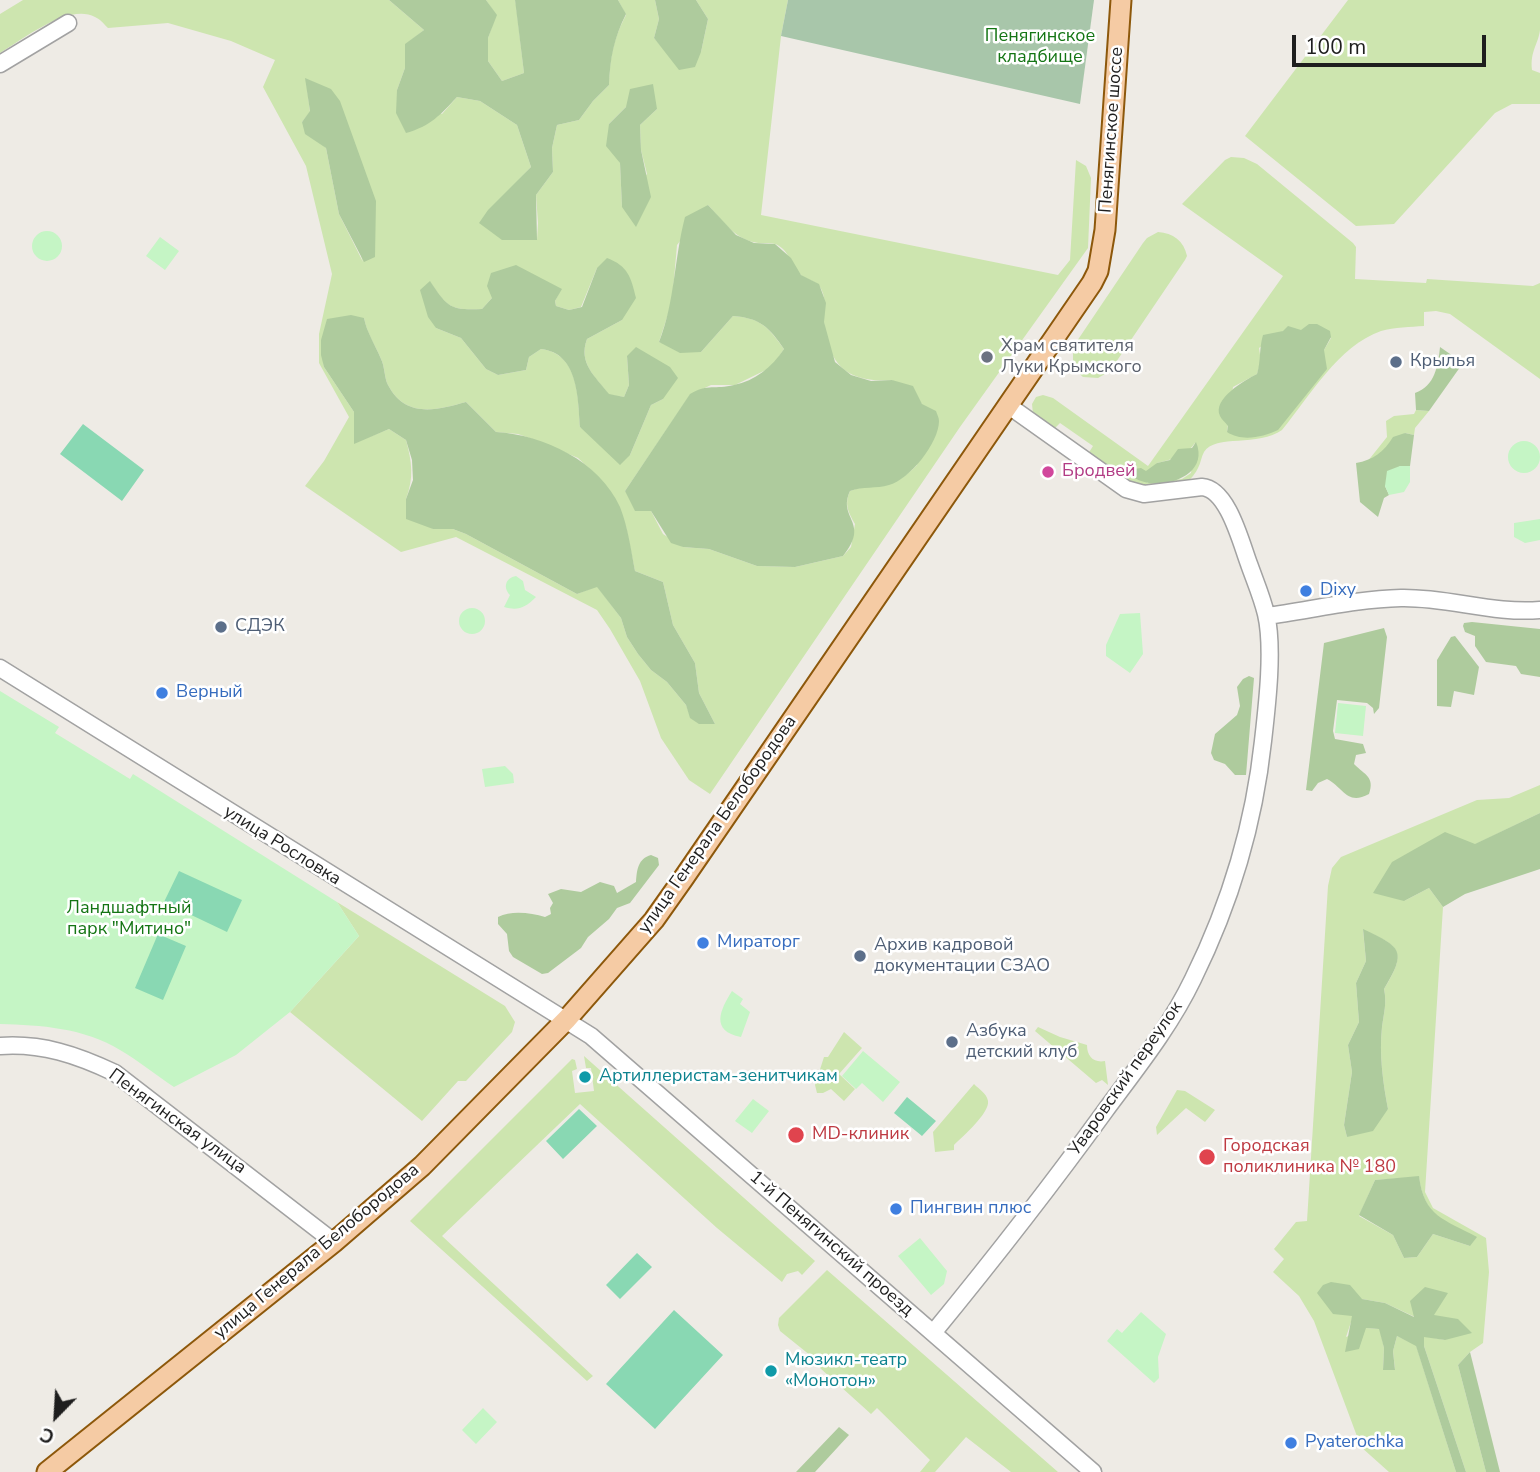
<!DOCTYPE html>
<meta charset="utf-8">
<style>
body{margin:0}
#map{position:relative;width:1540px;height:1472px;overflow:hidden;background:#eeebe5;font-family:"Nunito Sans",sans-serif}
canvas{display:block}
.north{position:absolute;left:21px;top:1381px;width:70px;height:70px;-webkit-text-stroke:5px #fff;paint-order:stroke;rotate:204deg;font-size:19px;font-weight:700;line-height:28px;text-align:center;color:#1e1e1e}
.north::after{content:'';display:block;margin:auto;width:24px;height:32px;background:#1e1e1e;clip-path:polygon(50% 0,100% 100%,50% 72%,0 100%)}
.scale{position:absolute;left:1292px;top:35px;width:194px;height:32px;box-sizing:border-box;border:4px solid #1e1e1e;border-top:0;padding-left:9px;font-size:21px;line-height:24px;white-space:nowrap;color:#1e1e1e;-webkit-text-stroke:5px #fff;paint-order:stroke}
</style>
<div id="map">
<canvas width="1540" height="1472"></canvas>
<div class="north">С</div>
<div class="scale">100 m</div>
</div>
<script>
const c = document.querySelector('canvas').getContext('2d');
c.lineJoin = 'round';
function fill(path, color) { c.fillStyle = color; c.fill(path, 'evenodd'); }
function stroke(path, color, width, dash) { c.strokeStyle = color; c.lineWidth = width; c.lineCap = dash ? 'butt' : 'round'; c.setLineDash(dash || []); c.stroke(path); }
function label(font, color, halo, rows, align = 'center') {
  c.font = font + ' "Nunito Sans",sans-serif'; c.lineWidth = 5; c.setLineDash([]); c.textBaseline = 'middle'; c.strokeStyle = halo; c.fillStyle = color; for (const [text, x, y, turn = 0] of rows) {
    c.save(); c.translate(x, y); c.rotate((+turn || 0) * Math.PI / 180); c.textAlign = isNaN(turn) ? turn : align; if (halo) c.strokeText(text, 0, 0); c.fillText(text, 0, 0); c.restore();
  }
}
const grass = new Path2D(`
 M23,0H389L424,30L405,45V68L397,90L442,114L457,97L480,101L517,125L531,167L515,184L537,240L538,223L536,195L553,172L552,148L557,125L579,120L593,101L609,85C610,57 613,40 626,15L618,0H655L659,19L654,38L671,57L701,52L708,19L696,0H788L781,36L761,215L1058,275L1070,260L1076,160L1086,166L1091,178L1088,248L960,427L710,794L689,780L661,738L640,681L610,629L597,610L456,537L401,552L305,486L324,461L349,417L319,363V334L332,274L306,166L263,87L275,60L231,41L168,23L108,28C104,24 100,19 95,17C68,3 24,39 0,53V14ZM306,79L363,262L339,214L326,148L302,122L310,112ZM626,107L657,109L640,125L641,150L647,174L622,207L620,163L609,124ZM708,205C722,220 733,237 753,242C760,244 768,242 775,244C789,249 792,267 802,276C808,280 816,281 820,287C828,301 823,310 824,323C829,367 849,383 892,380L922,404L917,465C888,494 882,479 850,491C844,504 848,512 855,524L851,547L843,556L795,567L757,566L709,549L683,547L663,534L651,511L625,491L690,395L711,385H735L772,367L784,349C768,327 761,318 733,316L701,352L659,342L672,302L677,245ZM597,268L622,320L587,339C578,363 595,376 609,395L624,397L629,385L627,356L663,399L651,405L630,455L580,427C578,396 579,354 541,349L529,357L526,370L498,375L486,369L461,338L436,328L430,282C448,308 450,310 482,309L492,298L561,289L555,301L556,306L569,310L581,307ZM364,318C367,334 375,344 381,359C385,367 384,377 388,385C406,419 437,410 466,402L496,432L518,434L538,441L578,458L594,473L626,527L635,571L663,582L673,625L695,663L699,693L715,724L691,718L686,705L667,682L651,670L638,654L627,637L621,618L597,586L577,594L466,534L453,529H433L406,499C414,478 412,462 406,440L389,429L354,443V412L324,367L321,340Z
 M486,0H515L516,5L524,73L502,81L488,61V38L496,15Z
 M1348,0H1540C1540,10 1540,20 1540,30C1538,45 1530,51 1532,70L1540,73V104H1512L1495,113L1394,224L1356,226L1245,136Z
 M1231,157L1244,158L1257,164L1353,243L1356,247L1355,279L1426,283L1427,279L1533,286L1540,283V379L1450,314L1436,311L1424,312V326C1411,327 1394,327 1381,331C1338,346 1310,396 1282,430C1259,447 1215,434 1204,452C1201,457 1201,463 1198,468C1196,473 1191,478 1188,482L1153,487L1131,484L1088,454L1093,446L1060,423L1054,429L1033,414L1032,404L1036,397L1043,395L1053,398L1148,466L1283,276L1182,204L1225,160ZM1301,330L1331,338L1324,350L1227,432L1233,387L1257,374L1261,361L1259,348L1283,331ZM1195,443L1191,473L1182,479L1147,483L1157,463C1171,460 1187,455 1195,443Z
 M1158,232C1173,233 1184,241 1187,256L1185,260L1110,371L1098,378L1083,377L1073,368V347L1143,243L1147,238Z
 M1416,410L1429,411L1415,428L1414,435L1405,433L1386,450L1367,462L1387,437L1386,421L1394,416L1414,414Z
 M1540,785V813L1474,845L1404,901L1429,888L1443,907L1425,1192L1433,1208L1486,1238L1489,1272L1483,1343L1470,1352L1458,1365L1486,1472H1466L1424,1346V1336L1445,1340L1433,1315L1447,1293L1415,1317L1385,1303L1362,1299L1353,1316L1346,1337L1366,1328L1380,1329L1384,1348L1383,1370L1395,1369L1393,1351L1397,1336L1416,1345L1456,1472H1389L1361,1447L1314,1321L1299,1296L1273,1272L1284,1259L1274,1249L1296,1222L1307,1221L1328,886L1332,868L1341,857L1477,800L1509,798ZM1363,930C1401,946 1407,952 1384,989C1387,1003 1384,1012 1382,1027C1379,1054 1383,1083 1388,1109L1347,1137L1344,1125L1352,1072L1348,1045L1359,1022L1356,983L1366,961ZM1419,1177C1423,1213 1444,1223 1470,1246L1433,1234L1417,1257L1404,1258L1393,1235L1359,1216L1375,1180Z
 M337,902L505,1006L515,1022L512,1032L466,1081H458L422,1121L290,1012L359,936Z
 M1038,1027L1060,1037L1087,1045C1087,1057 1094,1063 1105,1061L1108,1085L1102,1080L1096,1083L1035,1031Z
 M844,1032L862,1048L839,1074L855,1089L844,1101L831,1089L823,1093H817L815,1085L824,1057H828Z
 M584,1056L815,1261L802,1275L798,1271L787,1274L782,1282L717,1228L580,1104L442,1236L593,1376L587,1381L410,1221L572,1059L575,1060L577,1069L572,1071L575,1093L594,1091L591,1068H586Z
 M974,1084C979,1089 987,1094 988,1101C990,1113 962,1137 954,1145V1150L935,1152L933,1132Z
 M1177,1090L1185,1091L1215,1110L1205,1122L1186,1108L1157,1135L1156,1127Z
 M827,1270L1058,1472H1011L966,1437L935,1472H920L930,1460L877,1408L871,1414L820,1368L821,1364L780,1331L778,1325L779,1318Z`);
const forest = new Path2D(`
 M389,0H486L497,15L488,38V61L502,81L524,73L515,0H618L626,14C614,38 610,58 609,85L593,101L579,120L557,125L552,148L553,172L536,195L537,240H502L479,223L488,210L531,167L517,125L480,101L457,97C440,115 431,126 406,133L396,113L397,90L405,68V44L424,30Z
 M655,0H696L708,19L701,52L695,67L679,70L654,38L659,19Z
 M305,78L331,89L340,101L376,201L375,257L364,262L339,214L326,148L305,134L302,122L310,111Z
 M653,84L657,109L640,125L641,150L651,197L636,227L622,207L620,163L606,146L609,124L626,107L630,89Z
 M708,205L736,235L754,243L775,244L791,258L801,275L819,284L826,303L824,322L835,362L851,375L871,381L892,380L913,386L922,404L936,411C937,414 939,418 939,421C939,443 909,480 889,485C876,489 863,486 850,491C837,519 871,522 843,556L795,567L757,566L709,549L683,547L671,543L651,511H635L625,491L690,394C708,383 715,390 734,385C755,381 772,367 784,349C769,327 760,318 733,316L701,352L680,353L659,342C675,302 674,259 685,217Z
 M607,258C628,266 631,277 636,298L622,320L587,339C578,363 595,376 609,394L624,397L629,385L627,356L636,347L670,367L678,378L663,399L651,405L630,455L620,465L580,427C578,397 578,353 541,349L529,357L526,370L498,375L486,369L461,338L436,328L428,317L420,290L430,281C448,308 450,310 482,309L492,298L487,286L491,273L516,265L562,289L555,301L556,306L569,310L582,307L597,268Z
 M351,315L364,318C367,333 375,344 381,359C385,367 384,377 388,385C406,419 437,410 466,402L496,432C544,435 599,461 620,507C628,527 631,550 635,571L663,582L673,625L695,663L699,693L715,724H699L690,718L686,705L667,682L651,670L638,654L627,637L621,618L597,587L577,594L466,534L453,529H433L406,519V499L413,480L412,460L406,440L389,429L354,444V412L324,367L321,355V340L327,319Z
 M1309,324H1317L1330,331L1331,337L1324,350L1327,369L1278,430C1263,437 1242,442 1227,432L1228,426C1225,422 1222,420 1220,416C1212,399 1245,380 1257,374C1261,361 1259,348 1263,335L1283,331L1288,326L1301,330Z
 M1440,347L1463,363L1429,411L1416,410L1415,393C1435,386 1438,366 1440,347Z
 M1405,433L1414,435L1410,466H1400L1385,486L1389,495L1384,498L1378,517L1360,502L1356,463C1373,460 1384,452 1393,437Z
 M1196,442C1212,480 1150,494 1131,475L1134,469L1141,468L1146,471L1157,463L1170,460L1178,449L1192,448Z
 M1472,622L1540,629V677L1521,674L1516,666L1486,662L1475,646V636L1465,632L1463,626L1464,623Z
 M1384,628L1387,637L1379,708L1374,714L1373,708L1367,703L1337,700L1333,731L1335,739L1363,744L1366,753L1356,755L1354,764C1365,775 1375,777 1369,794C1347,806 1344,788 1327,779L1318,783L1312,791L1306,790L1324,643Z
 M1455,636L1479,667L1474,695L1454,691L1451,707L1437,706V660L1451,637Z
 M1249,676L1254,678L1246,775H1235L1225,764L1214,760L1211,753L1215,734L1237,715L1240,706L1237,687L1243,679Z
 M1540,813V869L1465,894L1443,907L1429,888L1404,901L1373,893L1392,862L1445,832L1475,844Z
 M651,855L658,858L659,865L630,903L617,908L609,919L588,937L581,948L548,973L542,974L513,957L509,951L507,934L498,924V917C512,910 531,913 545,917L551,914L550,908L553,903L548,894L561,889L581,892L600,882L614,886L617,893L636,882C637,869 638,859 651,855Z
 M1363,929C1402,947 1407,951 1384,989C1387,1003 1384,1012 1382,1027C1379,1054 1383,1083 1388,1109L1373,1131L1347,1137L1344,1125L1352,1072L1348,1045L1359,1022L1356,983L1366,961Z
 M1419,1176C1424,1217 1444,1219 1477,1237L1470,1246L1433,1234L1417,1257L1404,1258L1393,1235L1359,1215L1375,1180Z
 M1331,1282L1350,1285L1362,1299L1385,1303L1414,1317L1410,1301L1425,1287L1448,1293L1434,1315L1458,1319L1472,1333L1445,1340L1424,1337V1346L1466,1472H1456L1416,1346L1397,1336L1393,1351L1395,1370H1383L1384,1348L1379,1329L1366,1328L1359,1349L1345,1352L1352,1316L1333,1314L1317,1293L1323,1285Z
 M1470,1352L1500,1472H1486L1458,1365Z
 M839,1427L849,1435L815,1472H796Z`);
const cemetery = new Path2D(`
 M788,0H1094L1080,104L781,36Z`);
const park = new Path2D(`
 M32 246a15 15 0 1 1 30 0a15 15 0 1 1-30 0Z
 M160,237L179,251L165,270L146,256Z
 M1508 457a16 16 0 1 1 32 0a16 16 0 1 1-32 0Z
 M1400,466H1410V482L1404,492L1389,495L1385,486L1387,471Z
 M1540,519V540L1525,543L1514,537V523Z
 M516,576L523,581L525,590L536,597C525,608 518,611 504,607L510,595C503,588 505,578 516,576Z
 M459 621a13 13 0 1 1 26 0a13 13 0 1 1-26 0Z
 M1140,613L1143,654L1130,673L1106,656V645L1120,614Z
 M0,691L59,727L55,733L130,779L133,774L337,902L359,936L290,1012L236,1055L174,1087C156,1075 139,1061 120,1050C84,1028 41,1025 0,1024Z
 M1338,703L1366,706L1363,736L1335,733Z
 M505,766L513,774L514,783L485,787L482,769Z
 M732,991L743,999L740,1004L750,1012L741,1037C710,1031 720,1010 732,991Z
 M863,1051L900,1082L883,1102L862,1083L856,1089L842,1076Z
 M753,1099L769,1111L752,1133L735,1121Z
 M920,1238L947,1271L944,1284L931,1295L898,1256Z
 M1141,1312L1166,1334L1158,1357L1159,1378L1154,1383L1107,1341L1117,1329L1122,1333Z
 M483,1408L497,1422L476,1444L462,1430Z`);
const pitch = new Path2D(`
 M83,424L144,470L122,501L60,454Z
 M179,871L242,900L227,932L164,902Z
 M158,934L186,946L163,1000L135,988Z
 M907,1097L936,1121L922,1136L894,1113Z
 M579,1109L597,1126L563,1159L546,1141Z
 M637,1253L652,1267L620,1299L606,1285Z
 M674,1310L723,1355L655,1429L606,1384Z`);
const minor = new Path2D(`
 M0,64L68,23
 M1267,616C1311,610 1356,599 1401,598C1448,597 1493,614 1540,610
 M0,668L591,1036L1093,1472
 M0,1046C42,1043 77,1055 115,1073L334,1242
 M933,1333C992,1261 1050,1187 1105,1111C1136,1069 1170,1027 1193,979C1230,904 1254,825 1263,741C1267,706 1274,648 1266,614C1262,597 1255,581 1249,564C1241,543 1228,489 1202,487L1144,494L1126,489L1009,406`);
const major = new Path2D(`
 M47,1472L334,1242L422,1166L567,1019L654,920L683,879L1092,283L1098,271L1105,230L1121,0`);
const markers = [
 [987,357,7,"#6b7280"],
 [1396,362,7,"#5c6f8a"],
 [1048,472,7,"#d1479c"],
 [1306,591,7,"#3f7fe0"],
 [221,627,7,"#5c6f8a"],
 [162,693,7,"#3f7fe0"],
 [703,943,7,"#3f7fe0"],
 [860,956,7,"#5c6f8a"],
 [952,1042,7,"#5c6f8a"],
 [585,1077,7,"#0f9aa8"],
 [796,1135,9,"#e0444e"],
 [1207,1157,9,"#e0444e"],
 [896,1209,7,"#3f7fe0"],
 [771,1371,7,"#0f9aa8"],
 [1291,1443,7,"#3f7fe0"]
];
const parkNames = [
 ["Пенягинское",1040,37],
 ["кладбище",1040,58],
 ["Ландшафтный",129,909],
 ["парк \"Митино\"",129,930]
];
const streetNames = [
 ["Пенягинское шоссе",1112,130,-86],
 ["улица Генерала Белобородова",718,825,-55],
 ["улица Рословка",282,846,32],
 ["Уваровский переулок",1126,1079,-55],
 ["Пенягинская улица",177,1122,36],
 ["1-й Пенягинский проезд",831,1244,41],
 ["улица Генерала Белобородова",317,1252,-40]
];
const worshipNames = [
 ["Храм святителя",1001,347],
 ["Луки Крымского",1001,368]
];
const serviceNames = [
 ["Крылья",1410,362],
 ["СДЭК",235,627],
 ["Архив кадровой",874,946],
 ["документации СЗАО",874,967],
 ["Азбука",966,1032],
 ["детский клуб",966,1053]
];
const hotelNames = [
 ["Бродвей",1062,472]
];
const shopNames = [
 ["Dixy",1320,591],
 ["Верный",176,693],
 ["Мираторг",717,943],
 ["Пингвин плюс",910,1209],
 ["Pyaterochka",1305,1443]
];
const cultureNames = [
 ["Артиллеристам-зенитчикам",599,1077],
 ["Мюзикл-театр",785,1361],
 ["«Монотон»",785,1382]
];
const healthNames = [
 ["MD-клиник",812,1135],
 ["Городская",1223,1147],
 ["поликлиника № 180",1223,1168]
];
fill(grass, '#cde5af');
fill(forest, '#aecb9d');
fill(cemetery, '#a8c6aa');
fill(park, '#c5f5c5');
fill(pitch, '#89d8b3');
stroke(minor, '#a2a2a2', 19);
stroke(major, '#8d580b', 23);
stroke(minor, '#fff', 16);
stroke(major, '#f5cba4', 19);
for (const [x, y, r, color] of markers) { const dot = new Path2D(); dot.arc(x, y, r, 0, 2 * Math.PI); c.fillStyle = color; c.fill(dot); stroke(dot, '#fff', 2.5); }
label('18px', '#147514', '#fff', parkNames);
label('18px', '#1e1e1e', '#fff', streetNames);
label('18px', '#5b616d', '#fff', worshipNames, 'left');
label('18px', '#4e5e75', '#fff', serviceNames, 'left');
label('18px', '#b23c85', '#fff', hotelNames, 'left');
label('18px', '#366cbe', '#fff', shopNames, 'left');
label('18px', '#0d838f', '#fff', cultureNames, 'left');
label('18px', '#be3a42', '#fff', healthNames, 'left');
</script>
